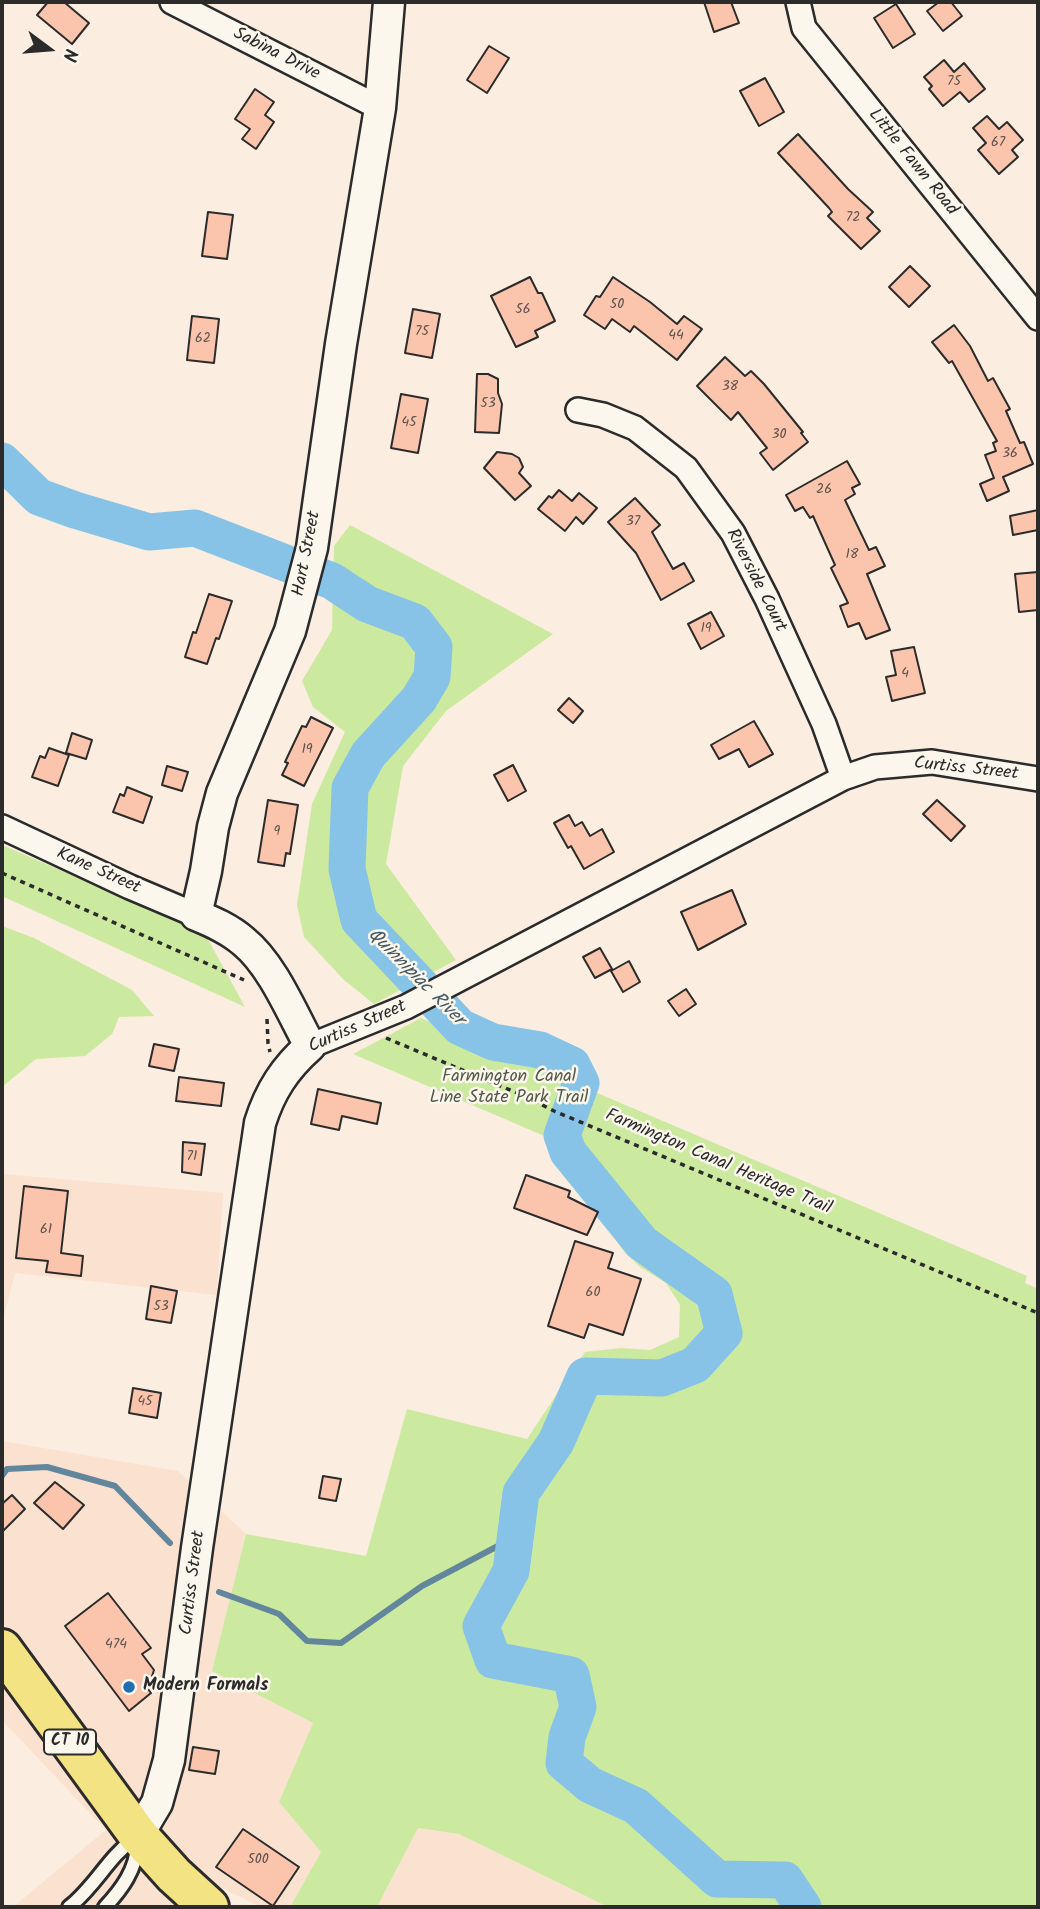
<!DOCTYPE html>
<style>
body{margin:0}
#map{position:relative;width:1040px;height:1909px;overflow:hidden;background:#fbeddf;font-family:Kalam,sans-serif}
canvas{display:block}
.frame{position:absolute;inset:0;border:4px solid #2b2b2b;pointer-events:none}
.north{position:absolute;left:14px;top:14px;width:70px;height:70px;-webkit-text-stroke:5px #fbf7ec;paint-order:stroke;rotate:106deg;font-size:19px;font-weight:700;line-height:28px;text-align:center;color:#2b2b2b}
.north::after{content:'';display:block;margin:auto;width:24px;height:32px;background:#2b2b2b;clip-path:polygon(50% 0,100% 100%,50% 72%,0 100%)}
</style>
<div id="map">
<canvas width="1040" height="1909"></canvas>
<div class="frame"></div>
<div class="north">N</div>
</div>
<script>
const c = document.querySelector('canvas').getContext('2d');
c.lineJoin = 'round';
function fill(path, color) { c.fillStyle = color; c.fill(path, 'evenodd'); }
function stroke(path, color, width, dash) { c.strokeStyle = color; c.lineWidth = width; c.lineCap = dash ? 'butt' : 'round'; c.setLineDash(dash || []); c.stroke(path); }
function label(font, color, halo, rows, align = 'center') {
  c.font = font + ' Kalam,sans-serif'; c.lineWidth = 5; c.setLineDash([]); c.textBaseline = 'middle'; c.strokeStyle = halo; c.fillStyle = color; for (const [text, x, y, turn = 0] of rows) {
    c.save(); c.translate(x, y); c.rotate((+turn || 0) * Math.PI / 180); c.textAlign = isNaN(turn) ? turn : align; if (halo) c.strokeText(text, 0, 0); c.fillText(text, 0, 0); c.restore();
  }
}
const built = new Path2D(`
 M2,1174L223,1193L217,1295L15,1273L2,1324Z
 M2,1441L178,1471L246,1534L212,1671L313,1723L279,1802L321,1852L290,1907H260L110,1832L195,1907H13L106,1830L2,1720Z
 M418,1828L459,1834L608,1907H377Z`);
const green = new Path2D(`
 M350,525L553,634L446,711L403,766L386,864L456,960L374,1004L344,980L304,937L297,905L312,804L345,732L313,707L302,681L332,630L334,546Z
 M2,845L204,932L245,1007L2,896Z
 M2,926L34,938L132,990L154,1016L119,1017L112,1034L85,1056L36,1059L2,1087Z
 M421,1018L1027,1276L1025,1283L1038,1289V1907H608L459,1834L418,1828L377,1907H290L321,1852L279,1802L313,1723L212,1671L246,1534L366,1556L407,1409L527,1439L585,1352L621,1348L650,1350L679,1337L680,1305L666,1283L640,1267L625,1253L581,1191L591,1156L353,1054Z`);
const stream = new Path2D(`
 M2,1476L7,1469L47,1467L115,1486L170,1543
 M219,1592L279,1614L307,1641L341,1643L422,1586L515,1537`);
const river = new Path2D(`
 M2,461L39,497L75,510L149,532L195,528L332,581L367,604L415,622L434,647L432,677L419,699L368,755L350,788L347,869L359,920L460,1027L493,1042L540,1050L572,1065L581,1083L562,1135L568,1152L642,1243L714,1294L724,1333L695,1365L662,1378L585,1376L556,1442L521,1493L511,1571L481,1626L493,1660L571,1675L578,1707L567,1737L564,1763L590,1785L636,1806L717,1879L785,1880L803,1907`);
const building = new Path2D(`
 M48,2H64L89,23L72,44L37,15Z
 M704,2H731L739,23L714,32Z
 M939,2H951L962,16L943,31L927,11Z
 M896,4L915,34L893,48L874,18Z
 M489,46L509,58L487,93L467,80Z
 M944,60L954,72L964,63L985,89L969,102L960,92L943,106L929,89L932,86L924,77Z
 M765,78L784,112L759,126L740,91Z
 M255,89L274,102L265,115L274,122L256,149L242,139L250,129L235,119Z
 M987,116L999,129L1007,122L1023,140L1012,150L1018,157L999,174L978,150L986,143L973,128Z
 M798,134L848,189L873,212L867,218L880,231L861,249L828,216L832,212L829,208L778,153Z
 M208,212L233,215L227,259L202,256Z
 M910,266L930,286L909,307L889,287Z
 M530,277L538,293H542L555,321L535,331L538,337L516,347L491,296Z
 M613,277L650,302L677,324L684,316L702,329L677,360L634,326L630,332L612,319L605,329L584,315L596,296L600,297Z
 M413,309L440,314L432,358L405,353Z
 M192,316L219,319L214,363L187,360Z
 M954,325L970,346L988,381L993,378L1010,409L1006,411L1020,443L1024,442L1033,464L1003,477L1009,491L987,501L980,484L994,478L985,455L996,451L993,443L997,441L952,361L949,363L932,342Z
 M725,357L745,376L751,371L764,384L803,432L801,433L808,442L773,470L760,453L767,448L738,412L731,420L697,386Z
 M477,374H488L498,379V393L502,404L499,433L475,432Z
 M401,394L428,399L418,453L391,448Z
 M497,452L512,454L519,458L523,467L519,473L531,486L515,500L484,468Z
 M847,461L860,484L852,488L855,494L845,500L869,550L876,547L885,566L867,574L890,630L866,639L859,623L848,627L840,606L848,603L831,568L835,565L813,516L810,518L803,507L795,511L786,495Z
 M559,490L572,501L579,493L597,508L583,524L576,517L565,531L538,509L549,496L552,498Z
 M635,498L660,525L652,532L673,569L684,563L694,581L661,600L636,553L608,522Z
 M1038,510V530L1013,535L1010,516Z
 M1038,572V610L1019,612L1015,574Z
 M209,594L232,601L219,639L216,638L207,664L185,657L193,632L196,633Z
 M711,612L724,636L701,649L688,624Z
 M914,647L925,693L892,701L886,677L896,675L891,651Z
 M569,698L583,711L573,723L558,710Z
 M311,717L333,728L304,786L282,775L288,763L285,762L302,726L306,727Z
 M754,721L773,754L749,767L739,749L719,759L711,745Z
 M72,733L92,740L86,759L66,753Z
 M49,748L69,755L58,786L32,777L40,756L45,758Z
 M513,765L526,791L508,801L494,775Z
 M167,766L188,772L182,791L162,785Z
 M127,787L152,797L143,823L113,812L120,794L124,796Z
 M268,800L298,805L290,854L286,853L284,866L258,862Z
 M937,800L965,826L951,841L923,814Z
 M569,815L575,826L582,822L590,836L602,829L614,852L584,869L571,846L568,848L554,823Z
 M732,890L746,924L698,950L681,912Z
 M600,948L612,969L595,978L583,957Z
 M629,961L640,982L623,992L611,971Z
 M686,989L696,1004L679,1016L668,1001Z
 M154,1044L179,1049L174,1071L149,1066Z
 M179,1077L224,1083L221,1106L176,1101Z
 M318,1089L381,1103L377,1124L342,1116L339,1130L311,1124Z
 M183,1142L205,1144L201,1175L182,1172Z
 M526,1175L570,1191L568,1197L598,1212L587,1235L514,1208Z
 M24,1186L68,1191L61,1253L83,1256L81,1276L46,1272L48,1261L16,1258Z
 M575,1241L613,1253L608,1268L641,1279L623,1335L589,1324L584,1338L548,1326Z
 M151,1286L177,1291L171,1323L146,1319Z
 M133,1388L161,1393L157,1418L129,1413Z
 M323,1476L341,1479L336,1501L319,1498Z
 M55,1482L84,1505L63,1529L34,1503Z
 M12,1495L25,1509L2,1532V1504Z
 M108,1593L151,1648L142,1654L154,1670L148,1689L151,1693L129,1711L65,1626Z
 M193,1747L219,1751L215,1774L189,1770Z
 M243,1829L299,1867L273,1906L216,1867Z`);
const path = new Path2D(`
 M2,873L244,980
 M267,1019L268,1043L270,1052
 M386,1038L529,1098L554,1111L1038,1313`);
const service = new Path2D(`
 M69,1907C95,1887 108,1857 135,1838
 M105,1907C121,1890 137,1869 137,1844`);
const minor = new Path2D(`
 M172,2L380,108
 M798,2L804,28L1038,318
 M578,410L603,415L635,428L686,468L733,533L767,599L824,724L843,778
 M2,827L130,887L196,915
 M310,1046L406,1007L843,778L875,767L932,762L1038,779`);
const tertiary = new Path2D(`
 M138,1835L157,1803L169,1760L197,1548L260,1123C270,1091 285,1068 310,1046C292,1013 272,964 243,941C229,929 213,922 196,915L206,871L213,827L222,793L290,631L312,548L341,344L380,108L389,2`);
const trunk = new Path2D(`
 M2,1649L138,1835L174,1875L209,1907`);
const markers = [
 [129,1687,7,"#1f6fb2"]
];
const numberNames = [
 ["75",954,83],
 ["67",998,144],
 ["72",853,219],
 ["50",617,306],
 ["56",523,311],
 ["75",422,333],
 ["44",676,337],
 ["62",203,340],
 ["38",730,388],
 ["53",488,405],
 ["45",409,424],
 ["30",779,436],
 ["36",1010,455],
 ["26",824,491],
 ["37",633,523],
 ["18",852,556],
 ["19",706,630],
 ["4",905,675],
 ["19",307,751],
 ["9",277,833],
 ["71",192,1158],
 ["61",46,1231],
 ["60",593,1294],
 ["53",161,1308],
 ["45",145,1403],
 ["474",116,1646],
 ["500",258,1861]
];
const shields = [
 [70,1742,52]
];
const shieldNames = [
 ["CT 10",70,1742]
];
const streetNames = [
 ["Sabina Drive",276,55,27],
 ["Little Fawn Road",912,163,51],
 ["Hart Street",308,554,-79],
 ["Riverside Court",755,581,63],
 ["Curtiss Street",966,770,6],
 ["Kane Street",98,872,24],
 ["Curtiss Street",358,1028,-24],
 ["Farmington Canal Heritage Trail",718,1163,23],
 ["Curtiss Street",194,1583,-83]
];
const parkNames = [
 ["Farmington Canal",509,1078],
 ["Line State Park Trail",509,1099]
];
const poiNames = [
 ["Modern Formals",143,1687]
];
const waterNames = [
 ["Quinnipiac River",415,978,45]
];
fill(built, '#fbe1d0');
fill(green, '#cce9a0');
stroke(stream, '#62869c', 6);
stroke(river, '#87c3e7', 37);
fill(building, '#fbc5ad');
stroke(building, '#2b2b2b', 2);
stroke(service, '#2b2b2b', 18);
stroke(minor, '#2b2b2b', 28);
stroke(tertiary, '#2b2b2b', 35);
stroke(trunk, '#2b2b2b', 44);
stroke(path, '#2b2b2b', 3.5, [5, 5]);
stroke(service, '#fbf7ec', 12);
stroke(minor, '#fbf7ec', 23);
stroke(tertiary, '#fbf7ec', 30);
stroke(trunk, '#f4e382', 38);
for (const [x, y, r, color] of markers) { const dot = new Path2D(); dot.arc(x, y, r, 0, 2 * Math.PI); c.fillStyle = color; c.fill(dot); stroke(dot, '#fbf7ec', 2.5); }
label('14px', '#5f524c', null, numberNames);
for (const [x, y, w] of shields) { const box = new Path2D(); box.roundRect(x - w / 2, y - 12.5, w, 25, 5); c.fillStyle = '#fbf7ec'; c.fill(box); stroke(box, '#2b2b2b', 2); }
label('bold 16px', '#2b2b2b', null, shieldNames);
label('18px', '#2b2b2b', '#fbf7ec', streetNames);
label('18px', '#535a48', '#fbf7ec', parkNames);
label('bold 18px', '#2b2b2b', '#fbf7ec', poiNames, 'left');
label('italic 19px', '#475963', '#fbf7ec', waterNames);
</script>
